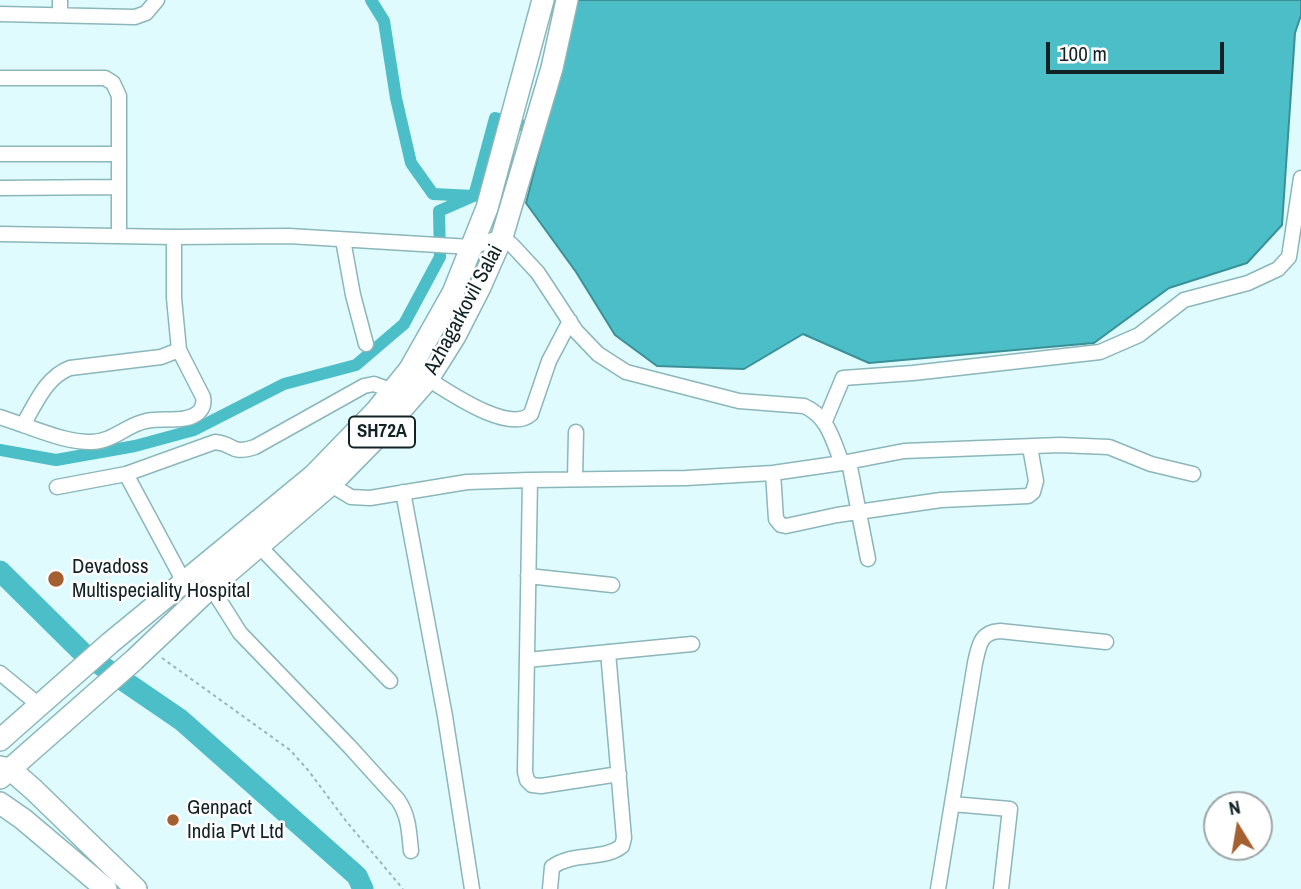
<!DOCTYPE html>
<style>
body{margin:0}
#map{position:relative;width:1301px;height:889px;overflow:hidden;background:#e0fbfe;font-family:"Archivo Narrow",sans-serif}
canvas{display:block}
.north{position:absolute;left:1203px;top:791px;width:70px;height:70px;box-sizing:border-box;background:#fff;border:2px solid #a0a7a8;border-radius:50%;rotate:349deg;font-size:19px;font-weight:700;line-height:28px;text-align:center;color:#122325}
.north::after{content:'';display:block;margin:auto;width:24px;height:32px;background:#a46031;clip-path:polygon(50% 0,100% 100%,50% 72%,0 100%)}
.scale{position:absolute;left:1046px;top:42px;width:178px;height:32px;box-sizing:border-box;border:4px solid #122325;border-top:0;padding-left:9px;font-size:21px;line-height:24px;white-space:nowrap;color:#122325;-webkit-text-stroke:5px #fff;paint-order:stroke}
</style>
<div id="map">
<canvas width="1301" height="889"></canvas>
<div class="north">N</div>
<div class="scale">100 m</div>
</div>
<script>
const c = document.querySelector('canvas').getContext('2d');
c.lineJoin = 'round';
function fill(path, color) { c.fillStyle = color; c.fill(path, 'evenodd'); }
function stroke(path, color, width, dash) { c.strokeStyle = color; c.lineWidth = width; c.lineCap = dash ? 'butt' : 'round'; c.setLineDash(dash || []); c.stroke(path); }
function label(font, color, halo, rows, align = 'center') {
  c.font = font + ' "Archivo Narrow",sans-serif'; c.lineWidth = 5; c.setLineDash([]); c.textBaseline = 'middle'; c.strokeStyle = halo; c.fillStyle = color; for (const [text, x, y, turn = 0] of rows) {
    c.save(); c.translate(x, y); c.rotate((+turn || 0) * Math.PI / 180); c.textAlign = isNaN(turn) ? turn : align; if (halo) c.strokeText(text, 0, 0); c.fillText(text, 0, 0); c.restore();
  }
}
const water = new Path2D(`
 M578,0H1301V15L1295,33L1282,225L1247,263L1169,288L1094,343L869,363L803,334L744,369L657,366L615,335L576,272L526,203Z`);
const canal = new Path2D(`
 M371,0L384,21L396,98L411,163L433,194L474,196L495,118L539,130
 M0,450L56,460L135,446L194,430L284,384L356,365L404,324L440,257L439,211L471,197`);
const river = new Path2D(`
 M0,571L83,653L181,720L357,876L363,889`);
const path = new Path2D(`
 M162,658L290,750L308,770L346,821L403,889`);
const street = new Path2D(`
 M0,14L135,17L146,13L157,0
 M60,15V0
 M0,78H105L113,83L119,96V235
 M0,154H117
 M0,188L118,187
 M0,234L174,237L289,236L471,247L502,237L513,246L538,273L576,331L598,354L626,372L739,401L804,406C828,416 833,441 842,463
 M343,240L353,295L366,344
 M428,379C449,392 509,434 531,414L549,361L570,321
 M0,417L23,425C36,403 46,377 70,368L161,357L179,350L174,298V237
 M825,421L843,378L913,373L1100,352L1139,335L1184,300L1248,283L1278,269L1289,257L1301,178
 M23,425C44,432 67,442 91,442C113,442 126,425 146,421C162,417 186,424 199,412C204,407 204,402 203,397L179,350
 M849,462L868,559
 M773,473L776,519L781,525L786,526L837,515L941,500L1028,496L1033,492L1036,481L1030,447
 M126,474L184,582
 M575,479L576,432
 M323,480L351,497L370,498L467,482L530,480L525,772L527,780L532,785L541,786L619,774
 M530,480L686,478L773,473L842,463L904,451L1060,445L1109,447L1151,464L1193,474
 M57,487L126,474L215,442C236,444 229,455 255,447L364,386L374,384L393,391
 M403,492L445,716L472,889
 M260,547L390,681
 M528,576L612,585
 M211,587L240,633L350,747L398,800C409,816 409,832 411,851
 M527,660L692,644
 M0,673L39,705
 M952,804L1010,809L1001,889
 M550,889L552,867C575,851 603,861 622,846L624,838L608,652
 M938,889L975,663C979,646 980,632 1000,631L1106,642`);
const primary = new Path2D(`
 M0,740L110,643L314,475L376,411L410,369L453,293L487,208L543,0
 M0,767L10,769L34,790L136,889
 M0,778L134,660L211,587L330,485L378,436L428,379L455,336L480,287L502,237L552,68L567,0
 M0,803L23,819L106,889`);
const markers = [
 [56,579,9,"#a46031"],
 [173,820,7,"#a46031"]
];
const shields = [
 [382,432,66]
];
const shieldNames = [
 ["SH72A",382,432]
];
const streetNames = [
 ["Azhagarkovil Salai",464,310,-62]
];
const poiNames = [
 ["Devadoss",72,567],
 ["Multispeciality Hospital",72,591],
 ["Genpact",187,808],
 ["India Pvt Ltd",187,832]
];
fill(water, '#4bbec8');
stroke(water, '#3a9097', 2);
stroke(canal, '#4bbec8', 12);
stroke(river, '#4bbec8', 21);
stroke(street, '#8bb6ba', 17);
stroke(primary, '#8bb6ba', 24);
stroke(path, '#9cb4b7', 2, [3.5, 3.5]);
stroke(street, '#fff', 14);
stroke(primary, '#fff', 21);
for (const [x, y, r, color] of markers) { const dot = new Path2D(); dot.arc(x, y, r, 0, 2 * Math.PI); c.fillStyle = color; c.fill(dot); stroke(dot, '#fff', 2.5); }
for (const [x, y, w] of shields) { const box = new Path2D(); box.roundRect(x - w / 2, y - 15.5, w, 31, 5); c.fillStyle = '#fff'; c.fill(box); stroke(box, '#122325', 2); }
label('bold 19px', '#122325', null, shieldNames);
label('21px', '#122325', '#fff', streetNames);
label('21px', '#122325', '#fff', poiNames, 'left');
</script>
